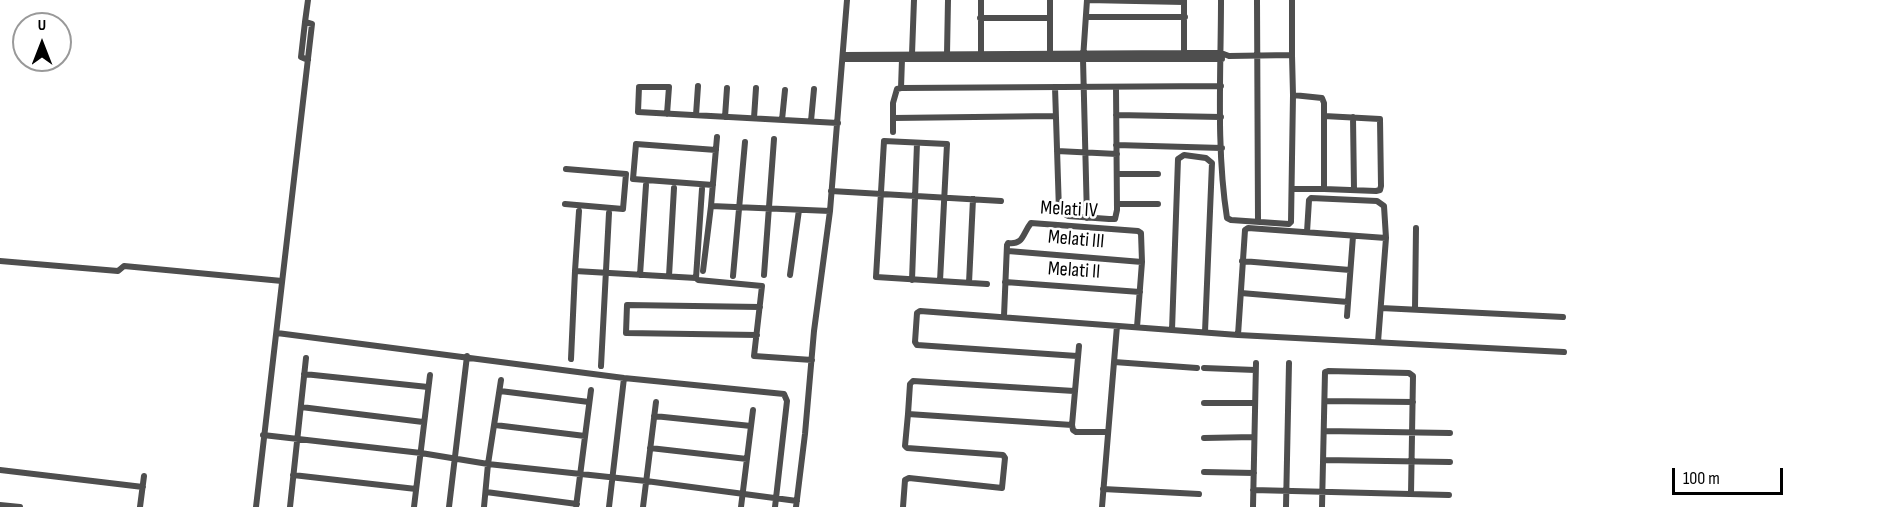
<!DOCTYPE html>
<style>
body{margin:0}
#map{position:relative;width:1879px;height:507px;overflow:hidden;background:#fff;font-family:"Sofia Sans Condensed",sans-serif}
canvas{display:block}
.north{position:absolute;left:12px;top:12px;width:60px;height:60px;box-sizing:border-box;background:#fff;border:2px solid #999;border-radius:50%;rotate:0deg;font-size:16px;font-weight:700;line-height:24px;text-align:center;color:#000}
.north::after{content:'';display:block;margin:auto;width:21px;height:27px;background:#000;clip-path:polygon(50% 0,100% 100%,50% 72%,0 100%)}
.scale{position:absolute;left:1672px;top:468px;width:111px;height:27px;box-sizing:border-box;border:3px solid #000;border-top:0;padding-left:8px;font-size:18px;line-height:21px;white-space:nowrap;color:#000;-webkit-text-stroke:4px #fff;paint-order:stroke}
</style>
<div id="map">
<canvas width="1879" height="507"></canvas>
<div class="north">U</div>
<div class="scale">100 m</div>
</div>
<script>
const c = document.querySelector('canvas').getContext('2d');
c.lineJoin = 'round';
function stroke(path, color, width, dash) { c.strokeStyle = color; c.lineWidth = width; c.lineCap = dash ? 'butt' : 'round'; c.setLineDash(dash || []); c.stroke(path); }
function label(font, color, halo, rows, align = 'center') {
  c.font = font + ' "Sofia Sans Condensed",sans-serif'; c.lineWidth = 5; c.setLineDash([]); c.textBaseline = 'middle'; c.strokeStyle = halo; c.fillStyle = color; for (const [text, x, y, turn = 0] of rows) {
    c.save(); c.translate(x, y); c.rotate((+turn || 0) * Math.PI / 180); c.textAlign = isNaN(turn) ? turn : align; if (halo) c.strokeText(text, 0, 0); c.fillText(text, 0, 0); c.restore();
  }
}
const minor = new Path2D(`
 M981,0V55
 M1087,0L1083,59L1087,218
 M1087,0L1184,2
 M1221,0C1221,71 1216,148 1227,218L1231,220L1289,224L1291,222L1293,95L1292,55
 M1257,0L1258,222
 M1086,17H1185
 M980,18H1050
 M305,22L301,57L308,60
 M1050,53V0
 M1184,53V0
 M912,54L914,0
 M947,54L948,0
 M844,55L1184,53H1221L1229,56L1292,55V0
 M843,59H1222
 M1055,87L1059,211L1068,216L1109,219H1115L1117,210L1116,87
 M901,88L902,59
 M667,114L669,87H639L638,112C705,116 771,119 838,123
 M696,115L698,86
 M1116,115L1221,117
 M1324,116L1380,119L1381,186L1380,190L1376,191L1324,189
 M725,117L727,88
 M1353,117L1354,190
 M754,118L756,88
 M893,118L1055,116
 M782,120L785,90
 M811,121L814,89
 M893,132V103L897,89L901,88L1221,86
 M1116,145L1222,148
 M1057,151L1117,154
 M1117,174H1158
 M713,185L633,179L636,144L716,150
 M1292,189H1324V103L1322,98L1293,95
 M831,191L1001,201
 M565,204L623,209L626,174L566,169
 M1117,204H1158
 M711,206L717,137
 M1008,251L1142,262
 M0,261L118,271L124,266L282,281
 M1242,261L1350,270
 M575,271L579,211
 M703,271L711,206L830,211
 M640,275L646,185
 M764,275L774,139
 M790,275L799,210
 M669,276L674,188
 M733,276L745,142
 M696,278L702,189
 M912,280L917,143
 M940,281L947,144L884,141L876,277L987,284
 M1005,282L1140,292
 M969,283L973,199
 M1241,293L1348,302
 M1381,308L1563,317
 M1415,309L1416,228
 M1004,316L1007,245L1008,243C1024,245 1022,234 1031,223L1138,231L1141,233L1142,262L1137,327
 M1347,316L1353,236
 M1172,330L1178,159L1184,155L1206,158L1212,163L1205,332
 M277,333L624,378L784,394L787,401L775,507
 M757,335L626,333L627,305L760,307
 M1238,335L1245,230L1248,228L1386,238L1384,206L1377,201L1311,198L1309,200L1307,232
 M1378,342L1386,238
 M1079,346L1072,425L1073,430L1076,432H1108
 M1077,356L917,345L915,342L917,313L920,311L1238,335L1564,352
 M571,359L575,271L696,278L698,280L762,286L754,356L812,360
 M1114,362L1197,368
 M601,366L609,213
 M1204,368L1255,370
 M304,374L428,387
 M500,391L589,402
 M1325,401L1413,402
 M1204,403H1255
 M301,407L423,422
 M654,416L751,426
 M495,425L585,436
 M1072,425L908,414L910,384L913,381L1074,391
 M1324,431L1450,433
 M263,435L421,453L488,464L646,481L797,501
 M1204,438L1254,437
 M650,448L747,459
 M1323,460L1450,462
 M0,470L143,487
 M1204,472L1254,473
 M293,475L416,489
 M1103,489L1199,494
 M1253,490L1449,495
 M486,492L577,504
 M0,505L20,507
 M140,507L144,476
 M256,507L312,24L305,22L308,0
 M290,507L306,358
 M414,507L430,375
 M449,507L467,356
 M484,507L488,464L501,380
 M576,507L591,390
 M609,507L624,378
 M643,507L656,402
 M741,507L753,410
 M796,507L805,434L814,331L830,211L847,0
 M903,507L905,480L909,478L1002,488L1005,458L1003,455L907,448L905,446L908,414
 M1102,507L1117,326
 M1253,507L1256,363
 M1286,507L1289,363
 M1322,507L1325,372L1328,371L1409,373L1413,376L1411,494`);
const streetNames = [
 ["Melati IV",1069,210,3],
 ["Melati III",1076,240,5],
 ["Melati II",1074,271,4]
];
stroke(minor, '#4e4e4e', 6);
label('20px', '#000', '#fff', streetNames);
</script>
